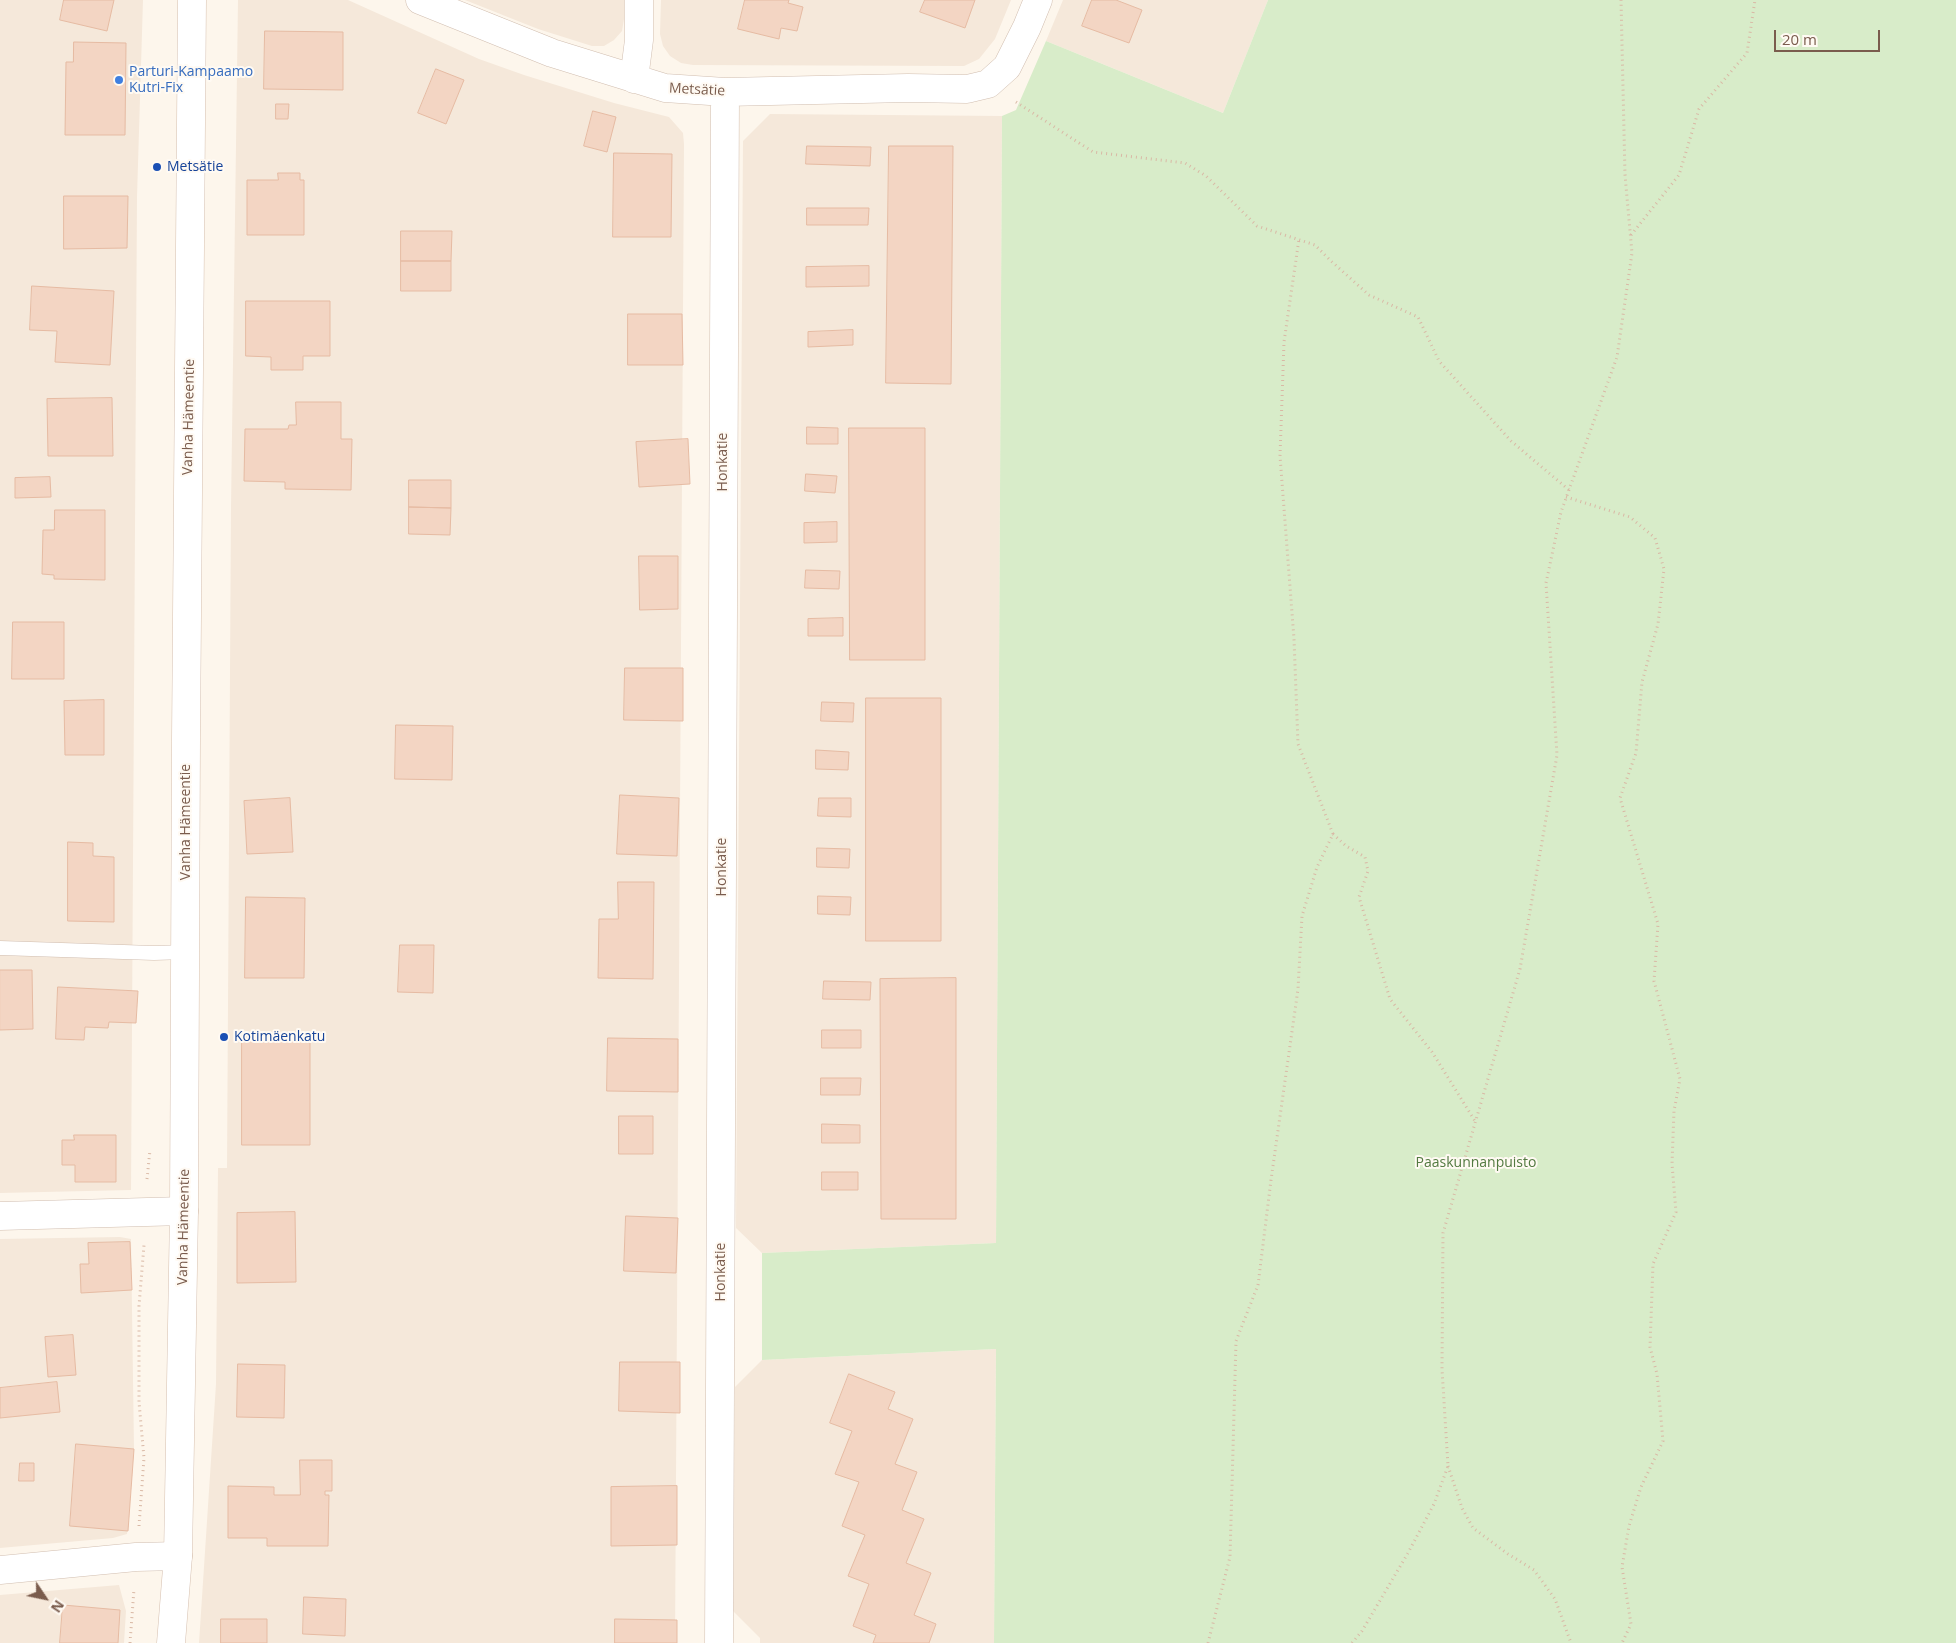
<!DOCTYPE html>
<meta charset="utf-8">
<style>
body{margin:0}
#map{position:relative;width:1956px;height:1643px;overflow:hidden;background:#fdf6ec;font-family:"Open Sans",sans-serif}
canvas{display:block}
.north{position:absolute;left:20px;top:1573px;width:50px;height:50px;-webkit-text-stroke:4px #fffaf3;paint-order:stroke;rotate:124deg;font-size:14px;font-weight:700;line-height:20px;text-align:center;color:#7a5c4d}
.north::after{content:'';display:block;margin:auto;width:18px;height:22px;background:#7a5c4d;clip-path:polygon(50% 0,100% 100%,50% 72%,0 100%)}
.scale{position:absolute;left:1774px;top:30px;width:106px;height:22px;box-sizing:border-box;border:2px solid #7a5c4d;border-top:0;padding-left:6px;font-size:15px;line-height:18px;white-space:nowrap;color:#7a5c4d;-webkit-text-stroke:4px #fffaf3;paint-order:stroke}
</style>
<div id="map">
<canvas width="1956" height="1643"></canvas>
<div class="north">N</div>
<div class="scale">20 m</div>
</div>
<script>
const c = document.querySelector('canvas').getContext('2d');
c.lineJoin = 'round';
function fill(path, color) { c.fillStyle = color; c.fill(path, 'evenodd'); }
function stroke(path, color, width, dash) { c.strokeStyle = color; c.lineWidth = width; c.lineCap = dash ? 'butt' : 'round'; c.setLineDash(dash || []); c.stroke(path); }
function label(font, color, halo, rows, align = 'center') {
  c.font = font + ' "Open Sans",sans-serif'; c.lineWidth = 4; c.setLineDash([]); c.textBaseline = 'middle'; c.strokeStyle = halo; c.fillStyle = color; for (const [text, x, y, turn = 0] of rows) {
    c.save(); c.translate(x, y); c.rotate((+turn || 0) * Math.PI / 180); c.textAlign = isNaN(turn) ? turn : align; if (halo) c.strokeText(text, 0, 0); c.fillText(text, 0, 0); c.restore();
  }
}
const residential = new Path2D(`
 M0,0H143L137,197L131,1190L0,1193Z
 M238,0H348L479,59L524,75L614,103L669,117L683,133L684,144L675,1643H199L216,1384L218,1168H227L231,507Z
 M465,0H624V19L622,31L614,40L604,46H592L538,29Z
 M661,0H1011L995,39L979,59L964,66L693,65L681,63L670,56L663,46L660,34Z
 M1063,0H1268L1223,113L1046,41Z
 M770,114L1002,116L996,1243L762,1253L736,1228L743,141Z
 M120,1237L131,1239L134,1449L127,1534L113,1538L0,1548V1239Z
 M996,1349L994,1643H760V1638L733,1611L735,1387L762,1360Z
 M119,1585L126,1611L124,1643H0V1595Z`);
const green = new Path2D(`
 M1268,0H1956V1643H994L996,1349L762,1360V1253L996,1243L1002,116L1016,110L1046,41L1223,113Z`);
const building = new Path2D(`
 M64,0H114L107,31L60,20Z
 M745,0H789L788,3L803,7L797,31L781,28L779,39L738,29Z
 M925,0H975L965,28L920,12Z
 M1092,0H1116L1142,10L1129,43L1082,26Z
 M265,31L343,32V90L264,89Z
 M74,42L126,43L125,135H65L66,62H73Z
 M436,69L464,80L446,124L418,113Z
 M276,104H289L288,119H276Z
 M593,111L616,117L607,152L584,146Z
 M807,146L871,147L870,166L806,164Z
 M889,146H953L951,384L886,383Z
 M614,153L672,154L671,237H613Z
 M278,173H300V180H304V235H247V180H278Z
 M64,196H128L127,248L64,249Z
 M807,208H869L868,225H807Z
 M401,231H452L451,261H401Z
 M401,261H451V291H401Z
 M869,266V286L806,287V267Z
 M32,286L114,291L110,365L55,362L57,331L30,330Z
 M246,301H330V356H303V370H271V357L246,356Z
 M628,314H682L683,365H628Z
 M853,330V345L808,347V332Z
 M112,398L113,456H48L47,399Z
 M296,402H341V439H352L351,490L285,489V482L244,481L245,429H288L289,425H296Z
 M807,427L838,428V444H807Z
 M849,428H925V660H850Z
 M688,439L690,484L639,487L636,442Z
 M806,474L837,476L835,493L805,491Z
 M50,477L51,497L15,498V478Z
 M409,480H451V508L409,507Z
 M409,507L451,508L450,535L409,534Z
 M55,510H105V580L54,579V575L42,574L43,530H54Z
 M837,522V542L804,543V523Z
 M639,556H678V609L640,610Z
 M806,570L840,571L839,589L805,588Z
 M843,618V636H808V619Z
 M13,622H64V679H12Z
 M625,668H683V721L624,720Z
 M866,698H941V941H866Z
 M104,700V755H65L64,701Z
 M822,702L854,703L853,722L821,721Z
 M396,725L453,726L452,780L395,779Z
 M816,750L849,752L848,770L816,769Z
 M620,795L679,798L677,856L617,854Z
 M290,798L293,852L247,854L244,801Z
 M819,798H851V817L818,816Z
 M68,842L93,843V856L114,857V922L68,921Z
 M817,848L850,849L849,868L817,867Z
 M618,882H654L653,979L598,978L599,919H618Z
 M818,896L851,897L850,915L818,914Z
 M246,897L305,898L304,978H245Z
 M400,945H434L433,993L398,992Z
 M0,970H32L33,1029L0,1030Z
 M956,978V1219H881L880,979Z
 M824,981L871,982L870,1000L823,999Z
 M58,987L138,991L136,1023L109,1022L108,1028L85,1027L84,1040L56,1039Z
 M822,1030H861V1048H822Z
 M242,1036H310V1145H242Z
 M608,1038L678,1039V1092L607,1091Z
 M821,1078H861L860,1095H821Z
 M619,1116H653V1154H619Z
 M822,1124L860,1125V1143H822Z
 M74,1135H116V1182H75V1165H62V1140H74Z
 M822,1172H858V1190H822Z
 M295,1212L296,1282L237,1283V1213Z
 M626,1216L678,1218L676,1273L624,1271Z
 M130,1242L132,1290L81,1293L80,1264H89L88,1243Z
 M73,1335L76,1375L48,1377L45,1337Z
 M620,1362H680V1413L619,1411Z
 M238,1364L285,1365L284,1418L237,1417Z
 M849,1374L895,1392L888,1409L913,1419L895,1464L917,1472L902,1510L924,1519L906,1563L931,1573L914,1615L936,1624L929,1643H873L876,1635L853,1626L869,1584L848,1576L865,1535L842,1526L859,1482L835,1474L852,1431L830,1423Z
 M57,1382L60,1412L0,1418V1388Z
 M76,1444L134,1449L128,1531L70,1526Z
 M300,1460H332V1491H325V1495H329L328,1546H267V1538H228V1486L274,1487V1495H300Z
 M20,1463H34V1481H19Z
 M677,1486V1545L611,1546V1487Z
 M304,1597L346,1599L345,1636L303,1634Z
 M63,1605L120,1610L118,1643H60Z
 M221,1619H267V1643H221Z
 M615,1619L677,1620V1643H615Z`);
const path = new Path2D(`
 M1016,102L1093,152L1185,163L1206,176L1257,226L1315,245L1331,261L1369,295L1418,317L1439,361L1511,441L1569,490
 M1631,235L1679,175L1699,109L1747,53L1755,0
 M1566,497L1630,517L1655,538L1664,569L1658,624L1642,682L1636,753L1620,798L1658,924L1654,981L1680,1079L1674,1111L1672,1164L1676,1212L1653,1264L1650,1347L1657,1374L1663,1441L1641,1487L1629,1526L1622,1567L1631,1624L1622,1643
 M1333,834L1346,846L1365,857L1368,871L1359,897L1390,999L1432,1052L1475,1121
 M147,1179L150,1150
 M1448,1466L1462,1508L1473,1528L1508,1554L1534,1570L1555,1599L1571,1643
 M139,1526L144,1458L139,1402V1306L144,1245
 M130,1643L134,1589
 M1208,1643L1230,1557L1236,1341L1258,1285L1271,1180L1298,989L1302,916L1317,867L1333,834L1298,744L1294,639L1280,456L1284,342L1299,239
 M1352,1643L1362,1631L1408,1553L1434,1504L1448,1466L1442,1369L1443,1233L1520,969L1557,755L1546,583L1561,512L1617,357L1632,253L1625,175L1621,0`);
const lane = new Path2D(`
 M0,948L154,953L186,952`);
const street = new Path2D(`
 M420,0L552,53L665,88L725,92L908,88L967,89L988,84L1007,67L1027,27L1038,0
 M634,79L639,40V0
 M0,1216L184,1211
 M0,1570L136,1557L178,1556
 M719,1643L725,92`);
const secondary = new Path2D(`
 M171,1643L178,1556L184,1211L186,739L192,0`);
const markers = [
 [119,80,5,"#3f7fe0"],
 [157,167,5,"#1a4fb4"],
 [224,1037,5,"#1a4fb4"]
];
const shopNames = [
 ["Parturi-Kampaamo",129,72],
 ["Kutri-Fix",129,88]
];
const streetNames = [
 ["Metsätie",697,90,3],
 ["Vanha Hämeentie",189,417,-89],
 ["Honkatie",723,462,-90],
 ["Vanha Hämeentie",186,822,-90],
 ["Honkatie",722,867,-90],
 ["Vanha Hämeentie",184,1227,-89],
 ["Honkatie",721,1272,-90]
];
const transitNames = [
 ["Metsätie",167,167],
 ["Kotimäenkatu",234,1037]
];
const parkNames = [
 ["Paaskunnanpuisto",1476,1163]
];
fill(residential, '#f5e8da');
fill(green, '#d8ecc9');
fill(building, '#f3d5c3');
stroke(building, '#e6bba3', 1);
stroke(lane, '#d1beb0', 15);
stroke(street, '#d1beb0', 29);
stroke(secondary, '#d6c0b0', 29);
stroke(path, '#d9b8a5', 3, [1, 4]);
stroke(lane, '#fff', 14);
stroke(street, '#fff', 28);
stroke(secondary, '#fff', 28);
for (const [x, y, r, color] of markers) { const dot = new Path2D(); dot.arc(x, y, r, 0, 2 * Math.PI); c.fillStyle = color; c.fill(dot); stroke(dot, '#fffaf3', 2); }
label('14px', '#366cbe', '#fffaf3', shopNames, 'left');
label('14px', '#7a5c4d', '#fffaf3', streetNames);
label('14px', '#164399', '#fffaf3', transitNames, 'left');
label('14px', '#537a41', '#fffaf3', parkNames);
</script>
